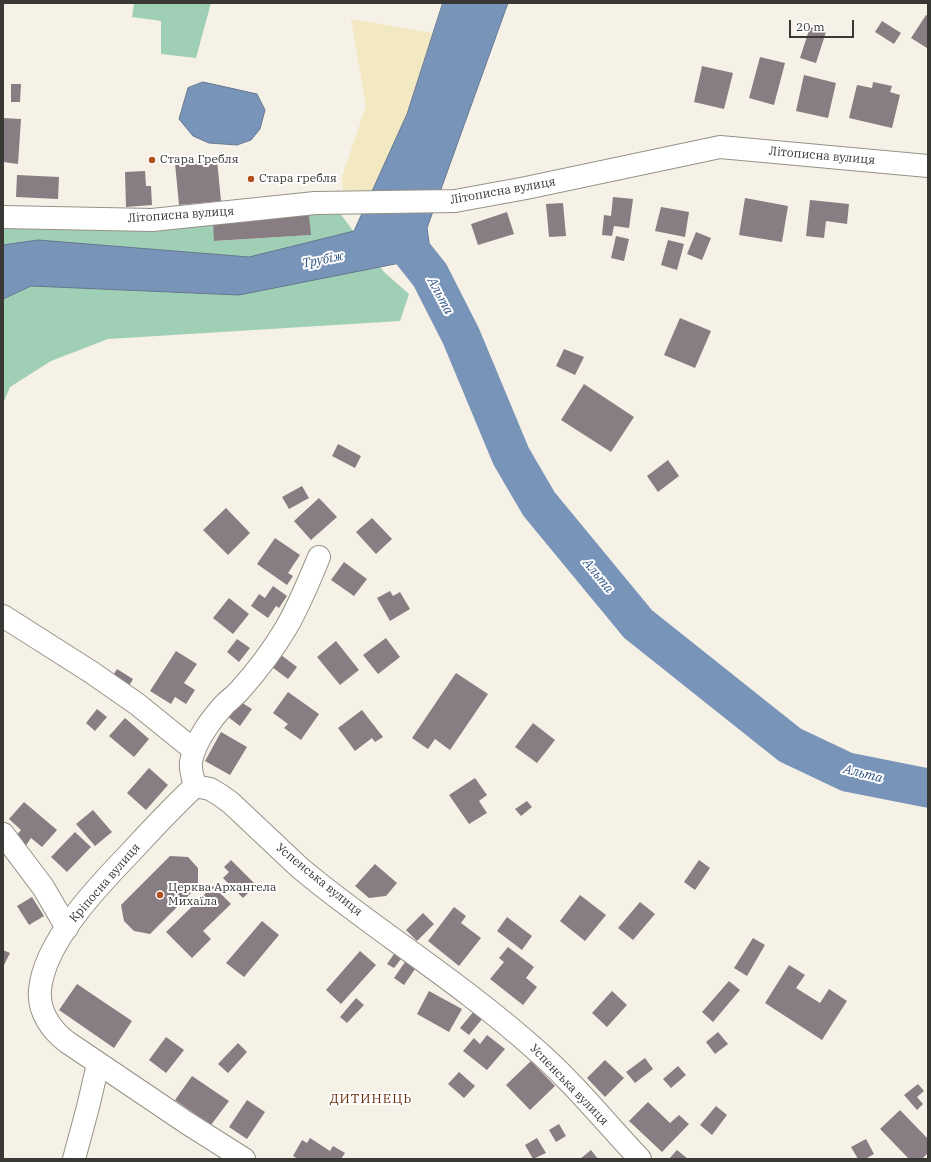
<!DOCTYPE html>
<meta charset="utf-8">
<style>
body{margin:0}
#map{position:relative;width:931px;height:1162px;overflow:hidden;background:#f6f1e6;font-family:"IBM Plex Serif",serif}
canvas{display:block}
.frame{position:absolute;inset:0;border:4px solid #3a3834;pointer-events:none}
.scale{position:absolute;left:789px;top:20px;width:65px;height:18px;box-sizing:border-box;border:2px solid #3a3834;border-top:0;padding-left:5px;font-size:12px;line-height:14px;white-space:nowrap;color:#3a3834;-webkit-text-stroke:3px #fff;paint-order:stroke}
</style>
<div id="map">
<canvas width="931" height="1162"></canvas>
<div class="frame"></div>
<div class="scale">20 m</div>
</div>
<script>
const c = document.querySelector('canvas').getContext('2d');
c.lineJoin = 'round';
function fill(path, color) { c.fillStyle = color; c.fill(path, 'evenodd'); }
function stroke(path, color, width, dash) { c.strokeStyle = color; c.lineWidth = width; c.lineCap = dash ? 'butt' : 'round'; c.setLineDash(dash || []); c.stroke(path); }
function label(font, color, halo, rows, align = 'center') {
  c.font = font + ' "IBM Plex Serif",serif'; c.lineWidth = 4; c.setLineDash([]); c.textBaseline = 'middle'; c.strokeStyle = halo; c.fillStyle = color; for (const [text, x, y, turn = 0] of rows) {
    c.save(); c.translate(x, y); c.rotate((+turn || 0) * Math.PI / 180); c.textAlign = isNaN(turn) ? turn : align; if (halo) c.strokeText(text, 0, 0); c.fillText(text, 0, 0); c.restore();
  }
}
const green = new Path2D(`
 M134,3H211L196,58L161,54V21L132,17Z
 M339,212L384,272L409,294L400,321L108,339L51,361L10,387L3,404V224L213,222L215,241L310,235L309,215Z`);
const sand = new Path2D(`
 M351,19L433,33L407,114L372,190L360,202L344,203L342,177L366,106Z`);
const water = new Path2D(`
 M443,3H508L427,228L433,270L421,273L405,262L239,295L31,286L3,299V245L38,240L249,257L354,231L407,114Z
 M203,82L257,94L265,110L260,129L251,140L237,145L209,143L193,136L179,119L188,88Z`);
const river = new Path2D(`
 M395,231L430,275L461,336L511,456L539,504L638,624L790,745L847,772L928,788`);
const building = new Path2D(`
 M926,15L928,16V46L927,48L911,38Z
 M882,21L901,33L894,44L875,32Z
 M810,27L826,32L816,63L800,58Z
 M760,57L785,63L774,105L749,98Z
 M702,66L733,73L724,109L694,102Z
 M804,75L836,83L828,118L796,111Z
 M873,82L892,86L890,92L900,95L892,128L849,118L857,85L872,88Z
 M11,84H21L20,102H11Z
 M3,118L21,119L18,164L3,162Z
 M217,160L221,201L179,205L175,163Z
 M145,171L146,186H151L152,205L126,207L125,172Z
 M17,175L59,177L58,199L16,197Z
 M613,197L633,199L629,228L614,226L612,236L602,235L604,215L611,216Z
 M745,198L788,206L782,242L739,235Z
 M810,200L849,204L847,224L826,221L824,238L806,236Z
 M563,203L566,236L549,237L546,204Z
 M661,207L689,212L685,237L655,231Z
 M507,212L514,234L478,245L471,224Z
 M309,215L311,235L214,241L213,222Z
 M696,232L711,238L702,260L687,254Z
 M616,236L629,239L624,261L611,258Z
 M668,240L684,244L677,270L661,265Z
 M680,318L711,331L695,368L664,355Z
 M564,349L584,357L575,375L556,366Z
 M584,384L634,417L611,452L561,420Z
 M338,444L361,456L355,468L332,456Z
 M668,460L679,476L658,492L647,476Z
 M302,486L309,498L289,509L282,497Z
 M319,498L337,517L311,540L294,521Z
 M226,508L250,533L228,555L203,530Z
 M372,518L392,539L376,554L356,532Z
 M275,538L300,555L288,573L293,576L287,585L257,564Z
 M344,562L367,579L354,596L331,580Z
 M273,586L287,596L279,608L276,606L268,618L251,606L259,594L265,598Z
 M390,591L393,596L400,592L410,609L390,621L377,598Z
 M229,598L249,614L233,634L213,618Z
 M386,638L400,657L378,674L363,655Z
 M237,639L250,648L239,662L227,652Z
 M336,641L359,670L340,685L317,657Z
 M176,651L197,664L184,683L195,690L186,704L175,697L171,704L150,691Z
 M281,655L297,667L288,679L272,667Z
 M117,669L133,679L126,691L110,681Z
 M456,673L488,694L450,750L435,739L428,749L412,738Z
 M288,692L319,714L301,740L284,728L288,724L273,713Z
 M239,701L252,709L240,726L228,717Z
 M97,709L107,717L95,731L86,723Z
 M362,710L383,737L375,742L372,738L355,751L338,728Z
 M125,718L149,739L134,757L109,736Z
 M533,723L555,740L537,763L515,747Z
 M221,732L247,747L230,775L205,761Z
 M149,768L168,785L146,810L127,793Z
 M475,778L487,795L479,801L487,813L469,824L449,795Z
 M527,801L532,807L521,816L515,809Z
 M24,802L57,830L42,847L31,838L25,847L14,838L21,830L9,819Z
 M93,810L112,832L95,846L76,824Z
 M75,832L91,847L67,872L51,857Z
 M170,856L188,857L198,868V886L150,934L134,931L124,921L121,905Z
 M231,860L256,885L243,898L223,878L229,872L224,867Z
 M699,860L710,868L695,890L684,882Z
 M375,864L397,883L386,896L369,898L355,886Z
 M213,886L231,904L203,931L211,939L192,958L166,932Z
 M580,895L606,915L585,941L560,921Z
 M32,897L44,916L29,925L17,906Z
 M640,902L655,914L633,940L618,928Z
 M454,907L466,916L461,923L481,938L459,966L428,941Z
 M423,913L434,924L417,941L406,930Z
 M507,917L532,936L522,950L497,931Z
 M262,921L279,935L244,977L226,963Z
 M753,938L765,945L747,976L734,968Z
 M508,947L534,967L526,978L537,987L523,1005L490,979L504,962L499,958Z
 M3,950L10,953L3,967Z
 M360,951L376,965L341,1004L326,990Z
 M394,954L401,959L394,968L387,964Z
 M405,962L415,969L404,985L394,978Z
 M789,965L805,975L796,988L820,1003L829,989L847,1001L822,1040L765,1003Z
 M729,981L740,990L713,1022L702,1012Z
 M77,984L132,1021L114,1048L59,1010Z
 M429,991L462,1009L449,1032L417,1014Z
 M612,991L627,1005L607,1027L592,1013Z
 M356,998L364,1005L347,1023L340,1017Z
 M474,1011L483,1018L469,1035L460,1028Z
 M718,1032L728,1044L715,1054L706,1042Z
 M487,1035L505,1049L487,1070L463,1051L474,1038L480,1044Z
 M166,1037L184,1050L166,1073L149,1060Z
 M238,1043L247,1052L228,1073L218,1064Z
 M645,1058L653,1069L635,1083L626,1072Z
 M605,1060L624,1078L605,1097L587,1078Z
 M531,1061L555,1086L530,1110L506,1085Z
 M678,1066L686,1075L671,1088L663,1079Z
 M459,1072L475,1086L464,1098L448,1084Z
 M192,1076L229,1101L211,1125L175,1100Z
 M918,1084L924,1091L917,1097L923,1104L917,1110L904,1095Z
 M247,1100L265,1112L247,1139L229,1127Z
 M648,1102L670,1123L679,1115L689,1124L662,1152L629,1121Z
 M716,1106L727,1115L712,1135L700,1125Z
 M900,1110L928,1139V1153L922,1159H909L880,1129Z
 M559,1124L566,1136L556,1142L549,1130Z
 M310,1138L330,1151L333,1146L345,1153L341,1159H298L293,1156L302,1140L307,1143Z
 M537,1138L546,1153L533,1159L525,1145Z
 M866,1139L874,1154L865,1159H858L851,1147Z
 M591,1150L598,1159H580Z
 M677,1150L688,1159H669Z`);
const minor = new Path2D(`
 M3,217L152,220L315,203L455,201L526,188L720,147L928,166
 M319,557C309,581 299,606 286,628C273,650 257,671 240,690C236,695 230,699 225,704C212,718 194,742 191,762C190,770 193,778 195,786L210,789L220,795L231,803L300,868L321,885C391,940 468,989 535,1049C573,1082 605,1122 640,1159
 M3,616L91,672L137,704L194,750
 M195,786C173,807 152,829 131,852C99,885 44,942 40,990C38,1011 51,1030 67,1042L187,1123L244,1159
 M3,834L43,887L67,928
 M74,1159L88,1107L98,1064`);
const markers = [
 [152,160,4,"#b34f1a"],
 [251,179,4,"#b34f1a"],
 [160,895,4,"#b34f1a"]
];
const streetNames = [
 ["Літописна вулиця",822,156,5],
 ["Літописна вулиця",503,191,-10],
 ["Літописна вулиця",181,215,-4],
 ["Успенська вулиця",319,880,39],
 ["Кріпосна вулиця",105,883,-49],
 ["Успенська вулиця",569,1085,46]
];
const poiNames = [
 ["Стара Гребля",160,160],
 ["Стара гребля",259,179],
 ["Церква Архангела",168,888],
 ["Михаїла",168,902]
];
const waterNames = [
 ["Трубіж",323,260,-11],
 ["Альта",440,296,62],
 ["Альта",598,576,51],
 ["Альта",863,774,14]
];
const neighbourhoodNames = [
 ["ДИТИНЕЦЬ",371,1099]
];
fill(green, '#9fcfb4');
fill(sand, '#f2e8c2');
fill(water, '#7994b9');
stroke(water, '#667891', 1);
stroke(river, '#7994b9', 39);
fill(building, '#877d82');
stroke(minor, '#969288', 24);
stroke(minor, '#fff', 22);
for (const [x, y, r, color] of markers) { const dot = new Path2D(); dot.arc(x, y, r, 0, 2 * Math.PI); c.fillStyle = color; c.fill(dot); stroke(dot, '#fff', 1.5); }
label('12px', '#3a3834', '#fff', streetNames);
label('12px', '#3a3834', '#fff', poiNames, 'left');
label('italic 13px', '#2d5384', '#fff', waterNames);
c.letterSpacing = '1px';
label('13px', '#6a2b09', '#fff', neighbourhoodNames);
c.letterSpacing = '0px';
</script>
